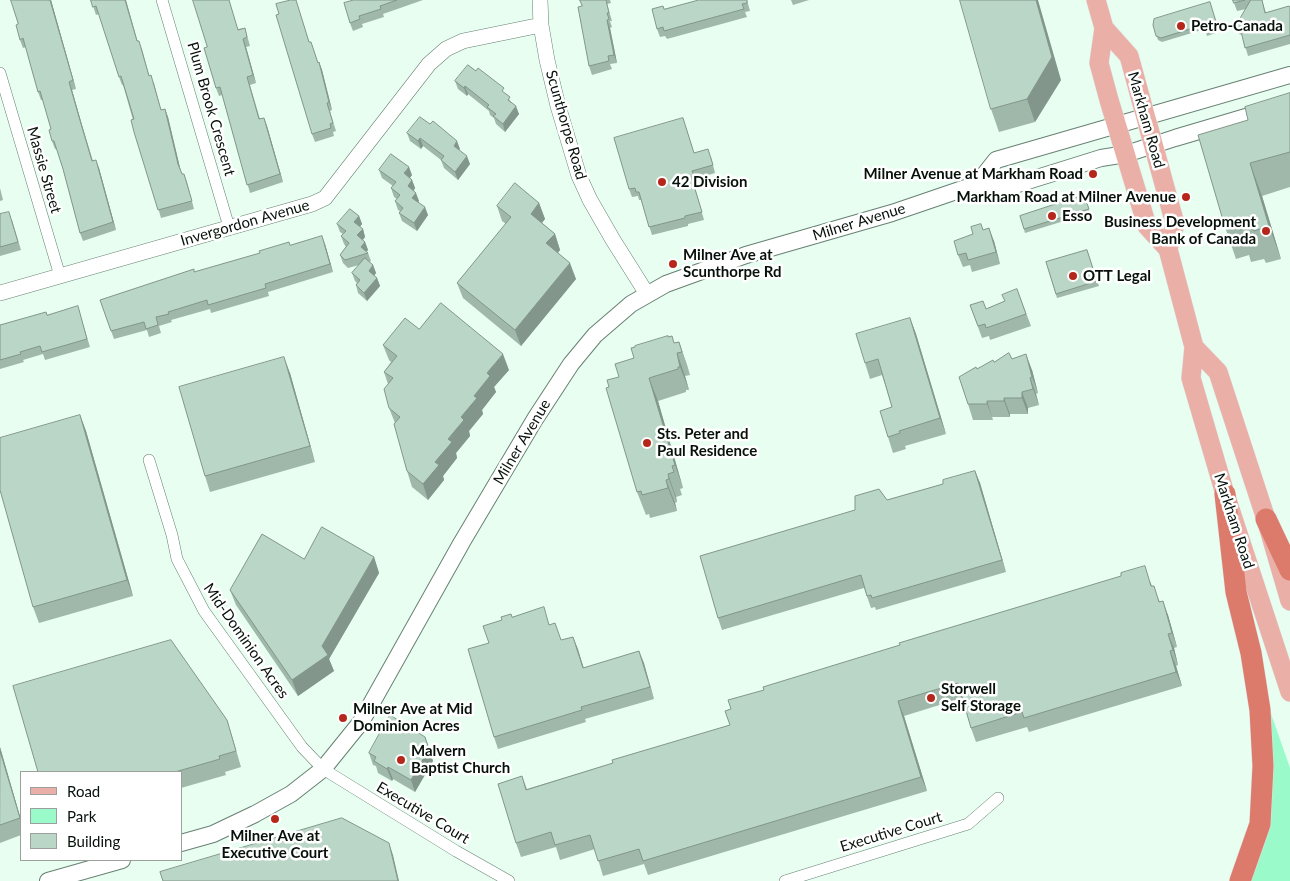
<!DOCTYPE html>
<style>
body{margin:0}
#map{position:relative;width:1290px;height:881px;overflow:hidden;background:#e7fef1;font-family:Lato,sans-serif}
canvas{display:block}
.legend{position:absolute;left:20px;top:771px;width:162px;height:90px;box-sizing:border-box;background:#fff;border:1px solid #9ca09d;margin:0;padding:6px 9px;list-style:none;font-size:15px;color:#07110b}
.legend li{display:flex;align-items:center;gap:10px;height:25px}
.legend b{width:25px;border:1px solid #9ca09d}
</style>
<div id="map">
<canvas width="1290" height="881"></canvas>
<ul class="legend">
<li><b style="height:6px;background:#eab0a7"></b>Road</li>
<li><b style="height:14px;background:#9afac9"></b>Park</li>
<li><b style="height:14px;background:#bad6c6"></b>Building</li>
</ul>
</div>
<script>
const c = document.querySelector('canvas').getContext('2d');
c.lineJoin = 'round';
function fill(path, color) { c.fillStyle = color; c.fill(path, 'evenodd'); }
function stroke(path, color, width, dash) { c.strokeStyle = color; c.lineWidth = width; c.lineCap = dash ? 'butt' : 'round'; c.setLineDash(dash || []); c.stroke(path); }
function label(font, color, halo, rows, align = 'center') {
  c.font = font + ' Lato,sans-serif'; c.lineWidth = 5; c.setLineDash([]); c.textBaseline = 'middle'; c.strokeStyle = halo; c.fillStyle = color; for (const [text, x, y, turn = 0] of rows) {
    c.save(); c.translate(x, y); c.rotate((+turn || 0) * Math.PI / 180); c.textAlign = isNaN(turn) ? turn : align; if (halo) c.strokeText(text, 0, 0); c.fillText(text, 0, 0); c.restore();
  }
}
const green = new Path2D(`
 M1269,708L1290,768V881H1249Z`);
const minor = new Path2D(`
 M162,0L229,227
 M0,73L60,276
 M149,460L172,535L177,559L204,611L302,747L323,769L456,851L509,881
 M785,881L968,824L998,798`);
const tertiary = new Path2D(`
 M540,0L541,25L547,60L558,106L579,176L590,200L613,240L647,294
 M0,293L312,204L325,198L429,64L446,49L463,41L541,25`);
const secondary = new Path2D(`
 M977,184L996,160L1290,75
 M181,843L213,834L255,814L291,794L323,769L361,722L462,542L535,419L571,364L595,335L631,304L666,284L746,255L892,213L977,184L1005,188L1101,158L1126,154L1175,138L1290,104
 M48,881L122,860`);
const primary = new Path2D(`
 M1096,0L1104,28L1099,63L1109,100L1147,226L1168,249L1194,347L1191,378L1225,494L1290,692
 M1104,28L1129,56L1175,224L1168,249
 M1194,347L1218,372L1266,519L1290,601`);
const motorway = new Path2D(`
 M1225,494L1236,592L1251,653L1260,710L1263,766L1260,824L1240,881
 M1266,519L1290,570`);
const wall = new Path2D(`
 M51,0L76,89L72,90L82,125L93,161L99,168L116,230L83,241L80,233L63,169L57,149H55L52,141L51,129L43,100H41L38,92L26,47L23,48L20,40L18,24Z
 M91,0L138,41L142,49L149,75L154,83L161,110L165,109L168,117L181,172L182,174H184L187,182L194,209L161,218L123,85H122L119,77L99,14L96,15Z
 M354,0H423L383,14L384,17L362,24L363,27L353,31L350,23Z
 M580,0H610L611,3L607,4L612,21H610L612,27L610,28L617,63L610,64L612,69L592,75L589,66L582,6Z
 M747,0L750,11L745,12L747,17L667,39L665,36L660,37L657,29L664,9Z
 M791,0H809L793,5Z
 M1233,0H1262L1266,13L1290,7V44L1248,56L1242,35L1239,34L1236,26L1246,9L1237,11Z
 M1210,2L1219,32L1207,36L1205,29L1162,42L1158,40L1153,25Z
 M298,7L309,42H311L318,63L319,62L322,70L332,110L330,111L331,115L336,131L333,132L334,136L315,142L312,134Z
 M245,28L250,46L246,47L256,83L250,85L260,119L264,118L267,126L283,182L250,193L222,95L219,96L216,88L207,47L238,29Z
 M1061,80L1035,122L999,132L991,109Z
 M455,81L505,93L519,114L505,132L496,124L494,118L490,115L489,111L468,94L467,96L458,89Z
 M1290,93V187L1262,196L1281,259L1266,263L1264,259L1251,262L1249,255L1236,259L1225,227L1248,120Z
 M683,118L694,153L711,157L715,173L695,179L697,184H694L704,220L688,224V226L652,235L641,200H639L638,196L632,197L629,189Z
 M407,133L460,149L459,150L470,164L458,180L444,168L441,160L423,146L421,149L410,141Z
 M379,170L412,175L410,178L412,180L415,188L414,191L419,201L418,202L428,215L417,231L402,221L399,213L400,211L398,210L395,201L397,199L394,197L391,188L393,186L382,178Z
 M0,188L3,200L0,201Z
 M1084,195L1090,213L1025,233L1020,216Z
 M539,203L545,219L542,223L555,234L560,250L558,253L576,279L521,346L463,298L457,283L506,224L502,221L497,206Z
 M0,214L12,220L21,250L0,256Z
 M359,216L362,224L360,227L363,229L365,237L363,240L365,242L368,250L366,252L368,253L371,261L369,262L373,265L376,273L374,276L377,278L380,286L367,301L358,293L356,285L357,283L355,281L352,273L359,265L348,268L343,263L340,255L346,247L344,244L341,236L343,234L340,232L337,224Z
 M983,230L994,241L1000,264L972,272L970,265L963,267L958,255Z
 M325,244L333,272L268,292L269,296L211,313L210,309L171,320L172,322L159,326L161,333L149,337L147,330L114,339L100,300L290,245Z
 M1087,250L1099,286L1057,298L1046,262Z
 M1017,289L1031,326L990,340L989,336L982,338L970,305L986,309L1005,301Z
 M80,314L90,347L45,360L43,354L23,360L24,362L0,369V325L47,315Z
 M910,318L916,334L946,434L905,446L906,449L893,453L888,437L892,407L882,375L870,379L865,363Z
 M419,329L509,370L494,387L496,392L482,410L483,414L469,431L470,436L456,453L457,458L443,476L444,480L428,500L412,487L407,471L395,423L389,408L388,384L384,372L391,362L389,360L383,345Z
 M668,337L674,343L679,342L690,375L685,376L689,390H686V392L658,401L683,488L680,489L682,495L676,497L677,502L675,503L677,511L650,518L649,514L646,515L637,492L609,387L619,377L634,358Z
 M1012,359L1032,370L1038,393L1036,394L1039,405L1028,408V414H1010V417H992L993,420H973L968,404L994,362Z
 M290,373L315,462L210,492L205,476Z
 M80,415L86,431L133,596L39,623L33,607Z
 M975,471L980,483L1006,572L876,610L875,607L871,608L864,588L722,630L718,618L887,500L943,484Z
 M374,557L379,573L329,659L334,671L298,696L236,605L230,590L304,559Z
 M1150,581L1152,586L1160,602L1168,615L1177,647L1174,648L1178,665L1176,666L1182,686L1029,732L1027,727L976,742L971,728L962,698L904,716L927,791L648,875L644,864L603,876L595,849L560,860L556,847L521,857L516,843L522,776L527,789L613,763L730,725Z
 M512,617L550,625L561,640L573,637L584,668L639,651L654,699L585,719L586,722L498,749L494,737L489,643Z
 M227,720L232,736L241,767L225,772L226,775L181,788V772H38Z
 M425,737L433,761L415,792L393,779L392,781L378,773L376,766L373,765L369,753Z
 M0,747L21,820V835L0,843Z`);
const shadedWall = new Path2D(`
 M50,0H51L76,89L73,80Z
 M125,0H126L140,50L137,41Z
 M1036,0H1038L1061,80L1035,122L1027,99Z
 M607,20L610,28L617,63L614,55Z
 M243,39L246,47L256,83L253,75Z
 M319,62L322,70L332,110L329,102Z
 M69,82L72,90L82,125L95,170L79,117Z
 M465,86L468,94L467,96L464,88Z
 M516,106L519,114L505,132L503,124Z
 M165,109L168,117L181,172L178,164Z
 M264,118L267,126L283,182L280,174Z
 M420,138L423,146L421,149L418,141Z
 M457,141L460,149L456,154L454,146Z
 M467,156L470,164L458,180L455,172Z
 M96,160L99,168L116,230L113,222Z
 M1250,163L1262,196L1281,259L1269,226Z
 M409,167L412,175L407,181L404,173Z
 M412,180L415,188L411,194L408,186Z
 M416,193L419,201L415,206L412,198Z
 M539,203L545,219L536,230L531,214Z
 M425,207L428,215L417,231L414,223Z
 M359,216L362,224L357,230L354,222Z
 M989,228L994,241L1000,264L996,252Z
 M363,229L365,237L360,243L357,235Z
 M555,234L560,250L552,259L546,243Z
 M322,236L325,244L333,272L330,264Z
 M365,242L368,250L364,255L361,247Z
 M570,263L576,279L521,346L515,330Z
 M373,265L376,273L372,279L369,271Z
 M377,278L380,286L367,301L364,293Z
 M910,318L916,334L946,434L940,418Z
 M679,342L687,365L690,375L682,352Z
 M677,353L685,376L689,390L680,367Z
 M503,354L509,370L494,387L496,392L482,410L483,414L469,431L470,436L456,453L457,458L443,476L444,480L428,500L423,484L487,373Z
 M1026,354L1032,370L1038,393L1032,377Z
 M284,357L290,373L315,462L310,446Z
 M649,378L658,401L683,488L675,465Z
 M1030,378L1036,394L1039,405L1033,389Z
 M1022,392L1028,408V414L1022,398Z
 M1004,398L1010,414V417L1004,401Z
 M987,401L992,417L993,420L987,404Z
 M80,415L86,431L133,596L127,580Z
 M975,471L980,483L1006,572L1002,560Z
 M668,474L676,497L677,502L669,479Z
 M666,480L675,503L677,511L668,488Z
 M374,557L379,573L329,659L334,671L298,696L292,680L322,646Z
 M1163,601L1168,615L1177,647L1172,633Z
 M1168,634L1174,648L1178,665L1173,650Z
 M573,637L578,649L587,680L583,668Z
 M639,651L644,663L654,699L650,687Z
 M1170,651L1176,666L1182,686L1176,672Z
 M898,701L904,716L927,791L921,777Z
 M425,737L433,761L415,792L411,780Z
 M0,747L21,820V822L0,751Z
 M388,767L393,779L392,781L387,769Z
 M389,843L393,855L399,881H398Z`);
const building = new Path2D(`
 M11,0H50L73,80L69,82L79,117L92,161L96,160L113,222L80,233L63,169L54,141H52L49,130L51,129L40,91L38,92L23,38L20,40L16,25L18,24Z
 M91,0H125L137,41H139L149,76L151,75L161,110L165,109L178,164L182,174H184L192,201L158,210L134,132L131,120L134,119L121,76L119,77L96,6L93,7Z
 M193,0H229L238,30L245,28L247,37L243,39L253,75L247,77L259,119L264,118L280,174L247,185L220,87L216,88L204,48L207,47Z
 M291,0H296L309,42H311L318,63L319,62L329,102L327,103L333,123L330,124L331,128L312,134L276,15L279,14L276,4Z
 M354,0H397L380,6L381,9L359,16L360,19L350,23L344,3Z
 M580,0H606L609,13H607L609,19L607,20L614,55L608,56L609,61L589,66L578,7L582,6Z
 M699,0H747V3L742,4L744,9L664,31L663,27L657,29L652,9L663,6L664,9Z
 M960,0H1036L1052,57L1027,99L991,109Z
 M1233,0H1245L1234,3Z
 M1251,0H1262L1265,13L1289,6L1290,7V35L1245,48L1240,27L1236,26Z
 M1210,2L1218,28L1206,32L1203,25L1161,38L1156,36L1153,25L1154,19Z
 M468,65L476,71L478,68L504,88L502,91L510,97L508,100L516,106L503,124L493,116L496,114L487,107L489,105L465,86L464,88L455,81Z
 M1290,93V152L1250,163L1269,226L1254,231L1253,226L1239,230L1237,223L1225,227L1198,135L1248,120L1245,107Z
 M420,117L430,124L433,121L457,141L454,146L467,156L455,172L441,160L444,156L420,138L418,141L407,133Z
 M683,118L694,153L708,149L713,165L692,171L694,176H691L702,212L685,216V218L649,227L639,192H636L635,188L629,189L614,138Z
 M391,154L409,167L404,173L412,180L408,186L416,193L412,198L425,207L414,223L399,213L403,208L395,201L400,195L391,188L396,182L379,170Z
 M515,183L539,203L531,214L555,234L546,243L570,263L515,330L457,283L511,217L497,206Z
 M1084,195L1089,209L1024,229L1020,216Z
 M350,209L359,216L354,222L363,229L357,235L365,242L361,247L368,253L345,260L340,255L349,243L341,236L346,231L337,224Z
 M9,212L18,242L0,247V214Z
 M981,224L983,230L989,228L996,252L968,260L966,253L958,255L954,241L973,234L971,227Z
 M322,236L330,264L265,284L266,288L208,305L207,300L168,312L169,314L156,317L158,325L146,329L144,322L111,331L100,300L188,271L194,269V272L260,253L259,251L289,242L290,245Z
 M1087,250L1097,281L1056,294L1046,262Z
 M365,258L373,265L369,271L377,278L364,293L356,285L360,280L352,273Z
 M1017,289L1026,314L986,328L985,324L978,326L970,305L983,301L986,309L1005,301L1002,295Z
 M441,303L503,354L487,373L490,376L474,396L477,398L461,417L464,420L448,439L452,442L435,462L439,465L423,484L407,471L394,424L400,417L389,408L384,389L393,378L384,372L397,356L383,345L405,318L419,329Z
 M78,306L87,339L42,352L40,346L20,352L21,354L0,360V325L46,312L47,315Z
 M910,318L940,418L899,431L900,433L888,437L880,411L892,407L878,359L865,363L856,334Z
 M668,336V337L672,336L674,343L679,342L682,352L677,353L680,367H678V369L649,378L675,465L672,466L674,472L668,474L669,479L666,480L668,488L642,495L641,491L637,492L606,388L609,387L607,380L619,377L615,364L634,358L631,348L635,347V346Z
 M1009,353L1012,359L1026,354L1032,377L1030,378L1033,389L1022,392V398H1004V401H987V404H968L959,377L976,367L977,369L993,360L994,362Z
 M284,357L310,446L205,476L179,387Z
 M80,415L127,580L33,607L0,490V438Z
 M975,471L1002,560L872,598L871,595L867,596L861,575L718,618L700,556L855,510V496L879,489L887,500L943,484V480Z
 M322,527L374,557L322,646L328,655L292,680L230,590L262,534L304,559Z
 M1145,566L1151,586H1154L1159,602L1163,601L1172,633L1168,634L1173,650L1170,651L1176,672L1024,718L1022,712L971,728L958,683L898,701L921,777L643,861L639,849L598,861L590,835L555,845L551,832L516,843L498,784L522,776L526,790L613,763L612,760L730,725L725,711L731,709L728,700L764,690L763,687L900,645L899,643L1121,576V573Z
 M544,607L549,625L555,623L561,640L573,637L583,668L639,651L650,687L581,707L582,710L494,737L468,649L489,643L483,626L502,620L501,617L511,614L512,617Z
 M171,640L227,720L236,751L219,756L220,759L175,772H38L13,686Z
 M390,715L425,737L429,749L411,780L388,767L387,769L374,761L376,757L369,753Z
 M0,751L20,818L0,825Z
 M342,818L389,843L398,881H163L160,872Z`);
const markers = [
 [1181,26,5,"#b5271b"],
 [1093,174,5,"#b5271b"],
 [662,182,5,"#b5271b"],
 [1186,197,5,"#b5271b"],
 [1052,216,5,"#b5271b"],
 [1266,231,5,"#b5271b"],
 [673,264,5,"#b5271b"],
 [1073,276,5,"#b5271b"],
 [647,443,5,"#b5271b"],
 [931,698,5,"#b5271b"],
 [343,718,5,"#b5271b"],
 [401,760,5,"#b5271b"],
 [275,819,5,"#b5271b"]
];
const poiNames = [
 ["Petro-Canada",1191,26],
 ["Milner Avenue at Markham Road",1083,174,"right"],
 ["42 Division",672,182],
 ["Markham Road at Milner Avenue",1176,197,"right"],
 ["Esso",1062,216],
 ["Business Development",1256,222,"right"],
 ["Bank of Canada",1256,239,"right"],
 ["Milner Ave at",683,255],
 ["Scunthorpe Rd",683,272],
 ["OTT Legal",1083,276],
 ["Sts. Peter and",657,434],
 ["Paul Residence",657,451],
 ["Storwell",941,689],
 ["Self Storage",941,706],
 ["Milner Ave at Mid",353,709],
 ["Dominion Acres",353,726],
 ["Malvern",411,751],
 ["Baptist Church",411,768],
 ["Milner Ave at",275,836,"center"],
 ["Executive Court",275,853,"center"]
];
const streetNames = [
 ["Plum Brook Crescent",211,109,74],
 ["Markham Road",1146,120,74],
 ["Scunthorpe Road",566,125,74],
 ["Massie Street",44,170,74],
 ["Milner Avenue",859,222,-17],
 ["Invergordon Avenue",245,223,-16],
 ["Milner Avenue",522,442,-59],
 ["Markham Road",1234,521,72],
 ["Mid-Dominion Acres",246,641,55],
 ["Executive Court",423,813,31],
 ["Executive Court",891,832,-17]
];
fill(green, '#9afac9');
stroke(minor, '#678173', 12);
stroke(tertiary, '#678173', 16);
stroke(secondary, '#678173', 18);
stroke(primary, '#e1e2e2', 20);
stroke(motorway, '#e1e2e2', 22);
stroke(minor, '#fff', 11);
stroke(tertiary, '#fff', 15);
stroke(secondary, '#fff', 16);
stroke(primary, '#eab0a7', 19);
stroke(motorway, '#dc7b6c', 21);
fill(wall, '#a0b8aa');
fill(shadedWall, '#82968b');
fill(building, '#bad6c6');
stroke(building, '#82968b', 1);
for (const [x, y, r, color] of markers) { const dot = new Path2D(); dot.arc(x, y, r, 0, 2 * Math.PI); c.fillStyle = color; c.fill(dot); stroke(dot, '#fff', 2); }
label('bold 15px', '#07110b', '#fff', poiNames, 'left');
label('15px', '#07110b', '#fff', streetNames);
</script>
